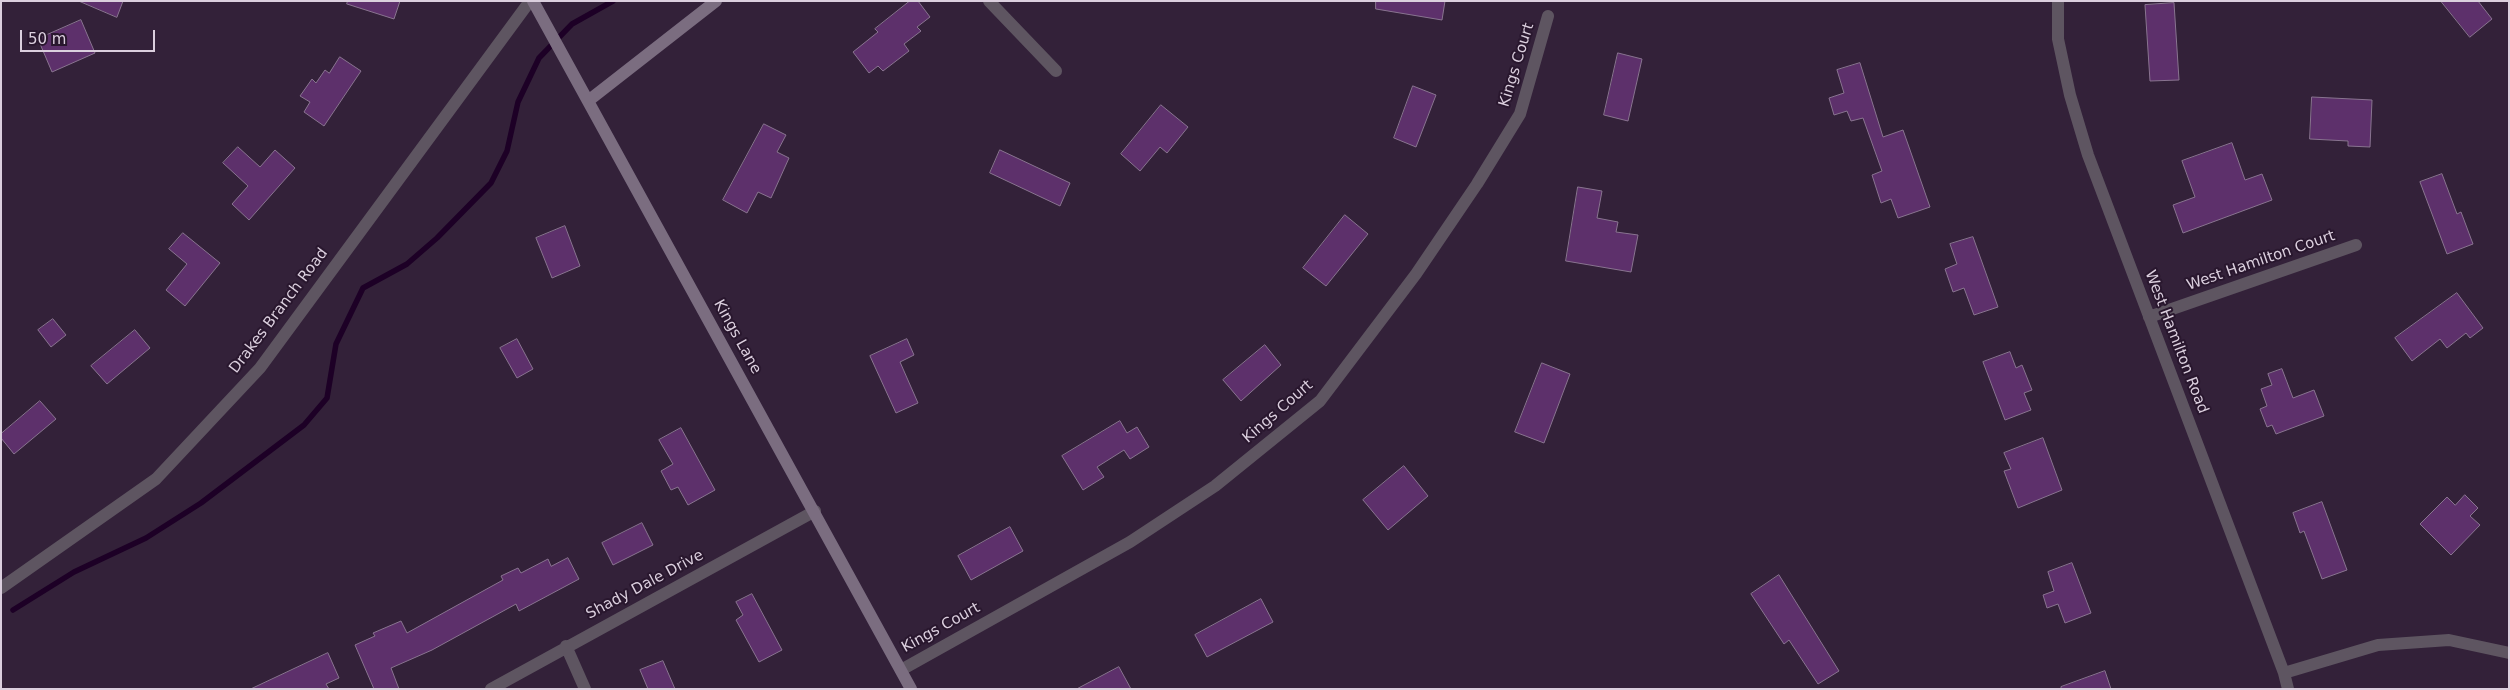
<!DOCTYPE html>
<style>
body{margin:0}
#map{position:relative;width:2510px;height:690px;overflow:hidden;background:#332139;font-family:"DejaVu Sans",sans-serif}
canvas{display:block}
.frame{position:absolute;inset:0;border:2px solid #dbcfde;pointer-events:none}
.scale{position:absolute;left:20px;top:30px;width:135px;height:22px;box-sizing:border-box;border:2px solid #dbcfde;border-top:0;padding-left:6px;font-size:15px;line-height:18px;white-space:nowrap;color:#dbcfde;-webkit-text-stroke:4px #29172e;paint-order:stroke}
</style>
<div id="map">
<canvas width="2510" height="690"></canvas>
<div class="frame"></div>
<div class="scale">50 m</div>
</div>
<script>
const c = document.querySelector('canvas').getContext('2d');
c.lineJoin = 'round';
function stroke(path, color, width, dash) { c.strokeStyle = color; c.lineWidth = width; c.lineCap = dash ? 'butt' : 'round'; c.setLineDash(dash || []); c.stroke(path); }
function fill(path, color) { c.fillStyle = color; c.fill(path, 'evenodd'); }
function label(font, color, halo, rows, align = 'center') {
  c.font = font + ' "DejaVu Sans",sans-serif'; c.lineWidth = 4; c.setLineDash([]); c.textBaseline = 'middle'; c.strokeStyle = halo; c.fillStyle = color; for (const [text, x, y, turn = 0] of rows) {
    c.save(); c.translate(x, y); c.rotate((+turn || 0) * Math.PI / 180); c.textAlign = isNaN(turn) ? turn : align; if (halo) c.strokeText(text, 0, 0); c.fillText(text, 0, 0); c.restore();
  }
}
const stream = new Path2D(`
 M13,610L74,572L146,538L201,503L304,425L327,398L336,344L363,288L407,264L437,238L491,183L507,151L518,102L539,58L572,24L613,1`);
const building = new Path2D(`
 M79,1H123L117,17Z
 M348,1H400L394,19L347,4Z
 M910,1H918L930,17L917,27L921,31L904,44L909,51L883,71L878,66L869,73L853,52L878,32L875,29Z
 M1376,1H1445L1442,20L1376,9Z
 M2441,1H2478L2492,19L2470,37Z
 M2174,3L2179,80L2150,81L2145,5Z
 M81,20L95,53L52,72L38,39Z
 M1618,53L1642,59L1628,121L1604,115Z
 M340,57L361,71L324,126L304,112L310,102L300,96L312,79L316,83L325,70L329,73Z
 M1860,63L1883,137L1903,130L1930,207L1898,218L1891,199L1881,203L1872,175L1882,171L1863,118L1851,121L1847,111L1834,115L1829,98L1844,93L1837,70Z
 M1413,86L1436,95L1416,147L1394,138Z
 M2312,97L2372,100L2370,147L2348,146V141L2310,139Z
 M1161,105L1188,127L1167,153L1160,147L1140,171L1121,154Z
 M764,124L786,135L777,152L789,158L771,198L758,192L747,213L723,200Z
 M2232,143L2245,180L2262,174L2272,200L2183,233L2173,205L2195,197L2182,161Z
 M238,147L260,167L275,150L295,168L249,220L232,204L248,186L223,163Z
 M1000,150L1070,183L1060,206L990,173Z
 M2442,174L2457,214L2461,212L2473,244L2447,254L2420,182Z
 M1578,187L1602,191L1597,218L1618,222L1616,232L1638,235L1631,272L1566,261Z
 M1345,215L1368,234L1326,286L1303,268Z
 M565,226L580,266L552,278L536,238Z
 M183,233L220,263L185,306L166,290L187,264L169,249Z
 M1973,237L1998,307L1974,315L1964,288L1953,292L1945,269L1957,264L1950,244Z
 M2457,293L2483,328L2470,338L2466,333L2447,348L2440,339L2412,361L2395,338Z
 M53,319L66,335L51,347L38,330Z
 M135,330L150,348L107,384L91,366Z
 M517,339L533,369L517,378L500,348Z
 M907,339L914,355L900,362L918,403L896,413L870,356Z
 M1265,345L1281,365L1241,401L1223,380Z
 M2010,352L2016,368L2022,365L2032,390L2024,393L2031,410L2005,420L1983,362Z
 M1542,363L1570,374L1544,443L1515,432Z
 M2282,369L2293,398L2314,390L2324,416L2276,434L2272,425L2267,427L2260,409L2267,406L2261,389L2272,385L2268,374Z
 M40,401L56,419L14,454L1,438V434Z
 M1120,421L1127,433L1137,427L1149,447L1130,459L1124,450L1097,467L1104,477L1083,490L1062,456Z
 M681,428L715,490L688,505L678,487L671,490L661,471L673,464L659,440Z
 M2043,438L2062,490L2018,508L2004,471L2011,469L2004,453Z
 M1404,466L1428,496L1388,530L1363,500Z
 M2465,495L2478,508L2470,516L2480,525L2451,555L2420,524L2447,497L2455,505Z
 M2322,502L2347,570L2322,579L2304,531L2300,533L2293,513Z
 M642,523L653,545L613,565L602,543Z
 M1010,527L1023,551L971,580L958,556Z
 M568,558L579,579L519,611L516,604L432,650L391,668L399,689H374L355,645L375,636L373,633L401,621L407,633L503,580L501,576L518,568L521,573L548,559L551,566Z
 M2072,563L2091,613L2065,623L2058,604L2047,608L2043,595L2054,591L2048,572Z
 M1779,575L1839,671L1818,684L1789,640L1784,644L1751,594Z
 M752,594L782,650L759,662L736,620L743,615L736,602Z
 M1261,599L1273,622L1207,657L1195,635Z
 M328,653L339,678L326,684L329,689H251Z
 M663,661L675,689H648L640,670Z
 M1119,667L1131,689H1077Z
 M2105,671L2111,689H2061V687Z`);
const street = new Path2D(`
 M989,1L1056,71
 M2058,1V39L2070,95L2088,155L2284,673L2288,689
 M2149,317L2356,245
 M1,588L156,479L260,368L530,1
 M566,646L585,689
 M901,670L1130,542L1215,486L1320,401L1416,274L1477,184L1520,114L1548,16
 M2284,673L2378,645L2449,640L2509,653
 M491,689L815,511`);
const secondary = new Path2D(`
 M533,1L911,689
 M588,101L716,1`);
const streetNames = [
 ["Kings Court",1517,65,-73],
 ["West Hamilton Court",2261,261,-19],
 ["Drakes Branch Road",279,311,-53],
 ["Kings Lane",737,337,61],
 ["West Hamilton Road",2176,342,69],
 ["Kings Court",1278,412,-41],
 ["Shady Dale Drive",645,585,-28],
 ["Kings Court",941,628,-29]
];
stroke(stream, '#1d0026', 5.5);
fill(building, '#5d306b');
stroke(building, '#897490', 1);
stroke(street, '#5e5561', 12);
stroke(secondary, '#7b6d80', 12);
label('15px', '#dbcfde', '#29172e', streetNames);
</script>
